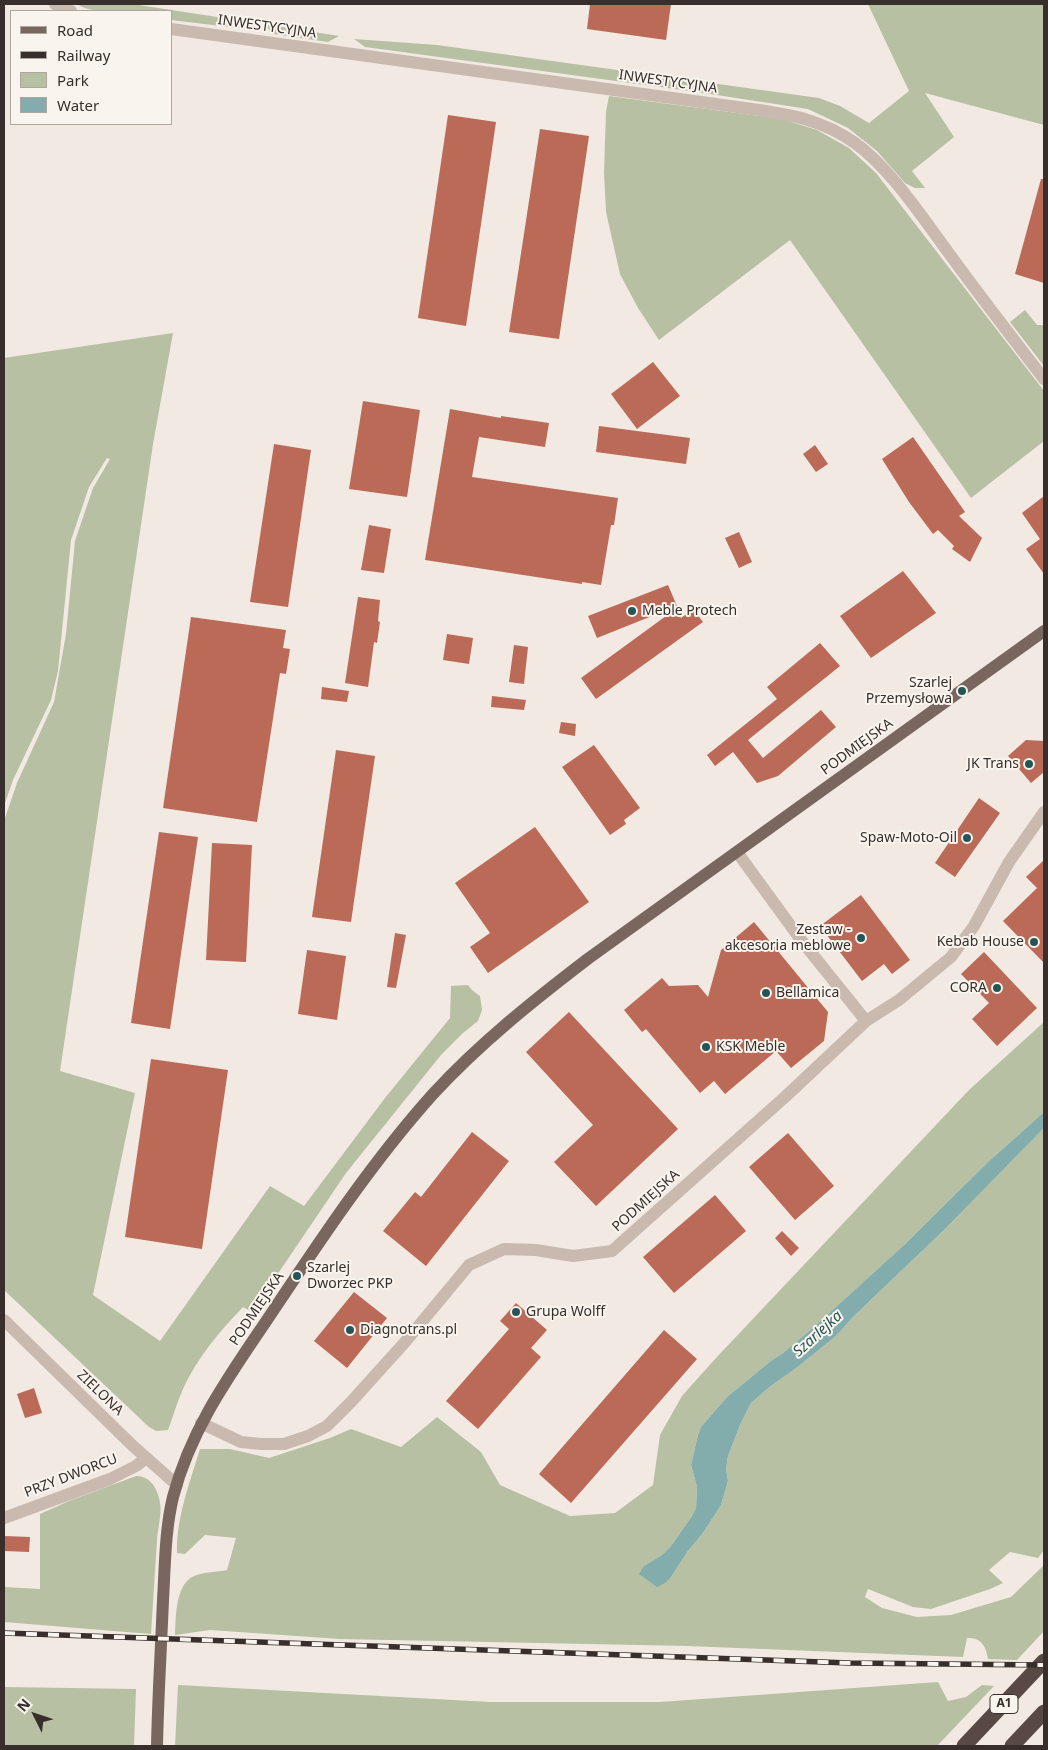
<!DOCTYPE html>
<meta charset="utf-8">
<style>
body{margin:0}
#map{position:relative;width:1048px;height:1750px;overflow:hidden;background:#f1e9e2;font-family:"Noto Sans",sans-serif}
canvas{display:block}
.frame{position:absolute;inset:0;border:5px solid #382f2c;pointer-events:none}
.legend{position:absolute;left:10px;top:10px;width:162px;height:115px;box-sizing:border-box;background:#f9f4ee;border:1px solid #aca5a0;margin:0;padding:6px 9px;list-style:none;font-size:15px;color:#382f2c}
.legend li{display:flex;align-items:center;gap:10px;height:25px}
.legend b{width:25px;border:1px solid #aca5a0}
.north{position:absolute;left:10px;top:1690px;width:50px;height:50px;-webkit-text-stroke:4px #f9f4ee;paint-order:stroke;rotate:311deg;font-size:14px;font-weight:700;line-height:20px;text-align:center;color:#382f2c}
.north::after{content:'';display:block;margin:auto;width:18px;height:22px;background:#382f2c;clip-path:polygon(50% 0,100% 100%,50% 72%,0 100%)}
</style>
<div id="map">
<canvas width="1048" height="1750"></canvas>
<div class="frame"></div>
<ul class="legend">
<li><b style="height:6px;background:#79665f"></b>Road</li>
<li><b style="height:6px;background:#382f2c"></b>Railway</li>
<li><b style="height:14px;background:#b7c0a3"></b>Park</li>
<li><b style="height:14px;background:#83acac"></b>Water</li>
</ul>
<div class="north">N</div>
</div>
<script>
const c = document.querySelector('canvas').getContext('2d');
c.lineJoin = 'round';
function fill(path, color) { c.fillStyle = color; c.fill(path, 'evenodd'); }
function stroke(path, color, width, dash) { c.strokeStyle = color; c.lineWidth = width; c.lineCap = dash ? 'butt' : 'round'; c.setLineDash(dash || []); c.stroke(path); }
function label(font, color, halo, rows, align = 'center') {
  c.font = font + ' "Noto Sans",sans-serif'; c.lineWidth = 4; c.setLineDash([]); c.textBaseline = 'middle'; c.strokeStyle = halo; c.fillStyle = color; for (const [text, x, y, turn = 0] of rows) {
    c.save(); c.translate(x, y); c.rotate((+turn || 0) * Math.PI / 180); c.textAlign = isNaN(turn) ? turn : align; if (halo) c.strokeText(text, 0, 0); c.fillText(text, 0, 0); c.restore();
  }
}
const green = new Path2D(`
 M77,4H132L250,22L246,29L171,20V11C148,11 95,17 77,4Z
 M868,4H1044V125L925,93L954,137L912,171L925,188H915L905,183L877,151L848,128L808,109L697,92L365,47L354,39L437,45L819,98L840,106L869,123L909,91Z
 M263,24L339,36L328,42L274,34Z
 M609,96L782,119L817,130L849,148L876,173L1044,391V441L971,498L790,240L659,340L638,308L620,274L606,212L604,173L606,112Z
 M1025,310L1037,325H1044V366L1010,322Z
 M173,333L153,444L60,1071L135,1093L93,1295L160,1341L270,1186L304,1206L385,1098L450,1018L451,986L468,985L472,990L480,996L482,1010L478,1021L463,1033L441,1055L346,1173L252,1312L243,1307C219,1332 197,1358 183,1389C177,1402 173,1417 168,1430L156,1431L149,1427L4,1290V821L17,783L54,702L66,634L75,541L93,488L110,459L107,458L89,487L71,540L58,671L51,700L13,780L4,806V358Z
 M1044,1022V1112L987,1163L904,1245L814,1327L783,1353L772,1360L727,1397L701,1427L698,1435L691,1465L697,1487L696,1508L692,1516L671,1546L662,1555L644,1566L671,1577L688,1551L703,1533L721,1505L728,1481L726,1469L728,1456L740,1425L751,1403L772,1385L795,1369L836,1336L853,1317L944,1230L1044,1128V1550L1038,1558L1010,1552L989,1570L1003,1583L990,1589L931,1609L913,1607L868,1589L865,1597L882,1608L917,1617L951,1615L1011,1597L1044,1565V1631L1017,1660L988,1659C986,1646 981,1637 967,1638L963,1657L688,1646L340,1639L210,1630L175,1635C176,1618 175,1587 192,1577C202,1572 217,1572 227,1570L236,1538L205,1535L185,1554L177,1553C176,1518 190,1482 200,1449H230L269,1458L330,1438L351,1429L401,1447L437,1417L481,1452L500,1485L570,1516L615,1513L653,1485L660,1435L682,1396L715,1359L969,1090Z
 M136,1476C149,1476 156,1486 159,1498C163,1511 158,1526 157,1540C155,1571 153,1603 151,1634L4,1622V1587L40,1589V1514L69,1501Z
 M938,1682L948,1701L966,1697L982,1685L994,1686L937,1746H175L178,1685L490,1702H660Z
 M4,1687L136,1689L134,1746H4Z`);
const water = new Path2D(`
 M1044,1112V1128L944,1230L853,1317L836,1336L795,1369L772,1385L751,1403L740,1425L728,1456L726,1469L728,1481L721,1505L703,1533L688,1551L671,1577L665,1583L657,1587L639,1574L644,1566L662,1555L671,1546L692,1516L696,1508L697,1487L691,1465L698,1435L701,1427L727,1397L772,1360L783,1353L814,1327L904,1245L987,1163Z`);
const building = new Path2D(`
 M590,4H671L666,40L587,29Z
 M448,115L496,122L466,326L418,318Z
 M540,129L589,136L559,339L509,332Z
 M1041,179H1044V283L1015,274Z
 M653,362L680,396L637,429L611,394Z
 M363,401L420,410L407,497L349,489Z
 M450,409L501,418V416L549,423L545,447L479,437L472,477L618,498L614,525H611L601,585L582,582V584L425,560Z
 M599,426L690,438L686,464L596,452Z
 M913,437L965,512L959,516L982,538L970,562L952,549L954,546L938,530L933,534L909,502L882,459Z
 M274,444L311,450L288,607L250,602Z
 M815,445L828,464L816,472L803,454Z
 M1044,496V574L1026,549L1040,539L1022,513Z
 M369,525L391,529L384,573L361,570Z
 M739,532L752,562L739,568L725,538Z
 M903,571L936,613L871,658L840,616Z
 M668,585L677,606L597,638L588,616Z
 M358,597L380,600L378,621L380,622L377,643L374,642L368,687L345,683Z
 M677,608L681,618L693,609L703,622L596,699L581,678Z
 M191,617L286,630L283,648L290,649L286,674L280,673L257,822L163,808Z
 M447,634L473,638L469,664L443,660Z
 M820,643L840,666L748,740L763,758L821,710L836,727L778,776L757,783L733,752L715,766L707,755L777,699L767,687Z
 M514,645L528,647L524,684L509,682Z
 M322,687L349,691L347,702L321,699Z
 M492,696L526,700L524,710L491,707Z
 M561,722L576,724L575,736L559,733Z
 M1026,740L1044,741V772L1031,783L1008,756Z
 M594,745L640,808L624,820L626,824L610,835L562,767Z
 M336,750L375,756L351,922L312,917Z
 M979,798L1000,813L955,877L935,863Z
 M535,827L589,902L488,973L470,947L490,933L455,883Z
 M159,832L198,837L170,1029L131,1023Z
 M212,843L252,845L246,962L206,960Z
 M1044,860V963L1003,921L1037,888L1026,877Z
 M861,895L910,960L892,974L884,964L862,981L820,926Z
 M754,922L828,1012L824,1041L791,1068L776,1051L725,1094L714,1081L700,1093L646,1029L642,1032L624,1010L662,978L669,986L698,985L708,997L721,950Z
 M395,933L406,935L396,988L387,987Z
 M307,950L346,956L337,1020L298,1014Z
 M984,952L1037,1008L997,1046L972,1019L989,1003L961,974Z
 M569,1012L678,1129L596,1206L554,1162L593,1125L526,1052Z
 M151,1059L228,1070L202,1249L125,1237Z
 M472,1132L509,1161L426,1266L383,1231L415,1192L421,1197Z
 M788,1133L834,1186L795,1220L749,1167Z
 M715,1195L746,1231L674,1293L643,1257Z
 M782,1231L799,1248L791,1256L775,1238Z
 M354,1292L387,1318L347,1368L314,1341Z
 M516,1303L547,1330L531,1348L541,1357L478,1429L446,1401L509,1329L500,1321Z
 M664,1330L697,1359L571,1503L539,1474Z
 M34,1388L42,1413L25,1418L17,1394Z
 M4,1536L30,1537L29,1552L4,1551Z`);
const street = new Path2D(`
 M55,4L71,11
 M171,29L752,109C791,115 821,119 855,143C890,168 922,217 948,252C979,295 1012,337 1044,379
 M737,852L801,940L866,1021
 M4,1320L133,1446L177,1485
 M201,1423L241,1442L261,1444H284L308,1436L327,1426L351,1402L406,1341L469,1265L504,1249L536,1250L573,1256L612,1251L785,1097L866,1021L899,1000L951,957L974,926L1009,862L1044,812
 M4,1518L110,1479L136,1466L146,1458`);
const primary = new Path2D(`
 M157,1746C158,1697 161,1649 163,1600C165,1566 165,1530 173,1497C192,1425 233,1371 273,1311C323,1236 373,1161 433,1094C480,1043 534,1000 589,958L1044,631`);
const highway = new Path2D(`
 M964,1746L1044,1661
 M1012,1746L1044,1712`);
const rail = new Path2D(`
 M4,1633L850,1663L1044,1665`);
const markers = [
 [632,611,5,"#255556"],
 [962,691,5,"#255556"],
 [1029,764,5,"#255556"],
 [967,838,5,"#255556"],
 [861,938,5,"#255556"],
 [1034,942,5,"#255556"],
 [997,988,5,"#255556"],
 [766,993,5,"#255556"],
 [706,1047,5,"#255556"],
 [297,1276,5,"#255556"],
 [516,1312,5,"#255556"],
 [350,1330,5,"#255556"]
];
const shields = [
 [1004,1704,28]
];
const shieldNames = [
 ["A1",1004,1704]
];
const streetNames = [
 ["INWESTYCYJNA",267,27,8],
 ["INWESTYCYJNA",668,82,8],
 ["PODMIEJSKA",857,747,-36],
 ["PODMIEJSKA",646,1201,-42],
 ["PODMIEJSKA",257,1309,-56],
 ["ZIELONA",100,1393,44],
 ["PRZY DWORCU",71,1476,-21]
];
const poiNames = [
 ["Meble Protech",642,611],
 ["Szarlej",952,683,"right"],
 ["Przemysłowa",952,699,"right"],
 ["JK Trans",1019,764,"right"],
 ["Spaw-Moto-Oil",957,838,"right"],
 ["Zestaw -",851,930,"right"],
 ["akcesoria meblowe",851,946,"right"],
 ["Kebab House",1024,942,"right"],
 ["CORA",987,988,"right"],
 ["Bellamica",776,993],
 ["KSK Meble",716,1047],
 ["Szarlej",307,1268],
 ["Dworzec PKP",307,1284],
 ["Grupa Wolff",526,1312],
 ["Diagnotrans.pl",360,1330]
];
const waterNames = [
 ["Szarlejka",818,1334,-42]
];
fill(green, '#b7c0a3');
fill(water, '#83acac');
fill(building, '#ba6a57');
stroke(street, '#c9b9af', 12);
stroke(primary, '#79665f', 12);
stroke(highway, '#584944', 15);
stroke(rail, '#382f2c', 5.5);
stroke(rail, '#f9f4ee', 4, [11]);
for (const [x, y, r, color] of markers) { const dot = new Path2D(); dot.arc(x, y, r, 0, 2 * Math.PI); c.fillStyle = color; c.fill(dot); stroke(dot, '#f9f4ee', 2); }
for (const [x, y, w] of shields) { const box = new Path2D(); box.roundRect(x - w / 2, y - 9.5, w, 19, 4); c.fillStyle = '#f9f4ee'; c.fill(box); stroke(box, '#382f2c', 1); }
label('bold 12px', '#382f2c', null, shieldNames);
label('14px', '#382f2c', '#f9f4ee', streetNames);
label('14px', '#382f2c', '#f9f4ee', poiNames, 'left');
label('italic 15px', '#255556', '#f9f4ee', waterNames);
</script>
